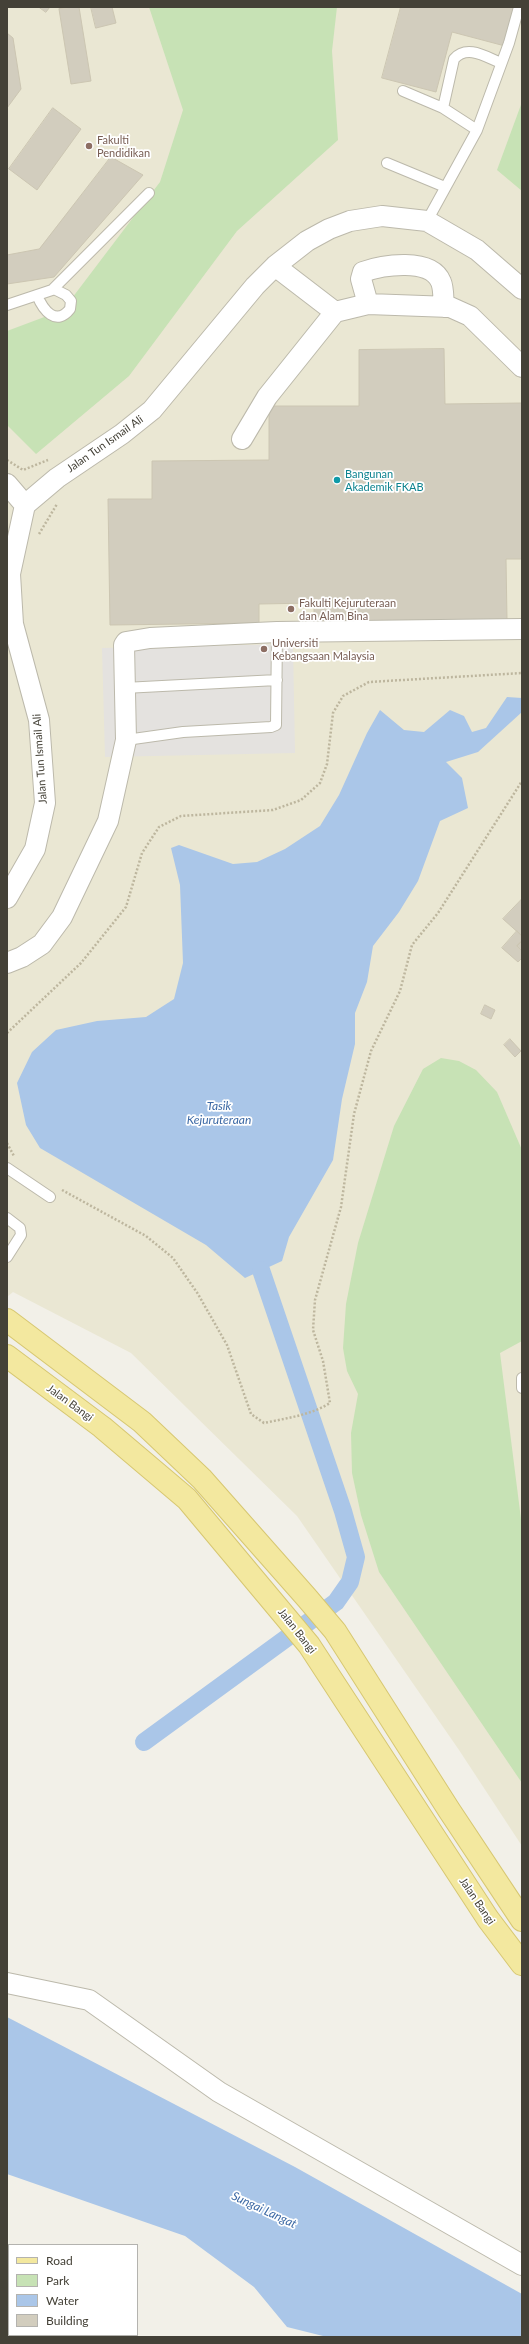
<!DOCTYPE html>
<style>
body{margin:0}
#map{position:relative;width:529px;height:2344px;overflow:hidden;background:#f2f0e8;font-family:Lato,sans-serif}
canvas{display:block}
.frame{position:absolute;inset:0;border:8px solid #444137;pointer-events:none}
.legend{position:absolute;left:8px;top:2244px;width:130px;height:92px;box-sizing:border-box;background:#fff;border:1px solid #b4b3af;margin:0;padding:5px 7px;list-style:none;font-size:12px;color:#444137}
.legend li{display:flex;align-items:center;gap:8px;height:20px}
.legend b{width:20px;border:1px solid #b4b3af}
</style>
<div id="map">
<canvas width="529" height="2344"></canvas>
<div class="frame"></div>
<ul class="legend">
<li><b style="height:5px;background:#f3e89f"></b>Road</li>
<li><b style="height:11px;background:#c7e2b5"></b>Park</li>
<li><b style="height:11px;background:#aac6e8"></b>Water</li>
<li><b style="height:11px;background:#d2cdbe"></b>Building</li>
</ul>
</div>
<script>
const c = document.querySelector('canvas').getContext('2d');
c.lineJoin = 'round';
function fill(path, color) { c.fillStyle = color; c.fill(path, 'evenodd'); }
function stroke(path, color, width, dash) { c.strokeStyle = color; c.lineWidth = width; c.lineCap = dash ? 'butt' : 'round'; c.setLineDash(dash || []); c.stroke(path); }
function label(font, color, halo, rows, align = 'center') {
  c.font = font + ' Lato,sans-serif'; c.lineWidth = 3.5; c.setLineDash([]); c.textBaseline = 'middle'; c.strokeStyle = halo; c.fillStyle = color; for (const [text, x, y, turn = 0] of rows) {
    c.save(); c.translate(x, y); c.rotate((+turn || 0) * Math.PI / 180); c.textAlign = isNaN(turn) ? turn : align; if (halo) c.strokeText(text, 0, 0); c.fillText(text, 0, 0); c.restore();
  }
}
const education = new Path2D(`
 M7,7H522V1846L459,1750L297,1516L131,1353L13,1292L7,1297Z`);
const green = new Path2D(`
 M149,7H337L332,51L338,140L237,231L129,376L36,454L7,425V331L63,310L160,182L183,110Z
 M522,102V191L497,170Z
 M441,1058L459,1061L476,1070L497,1092L522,1150V1341L500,1353L522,1527V1783L379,1572L361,1515L352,1473L351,1433L358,1394L347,1371L343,1348L346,1304L358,1243L394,1126L423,1069Z`);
const parking = new Path2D(`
 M293,644L295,753L105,757L102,648Z`);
const water = new Path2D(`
 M507,697L522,698V712L478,752L446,762L462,778L468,808L440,821L418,881L399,912L373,946L367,982L355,1013V1044L342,1099L333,1160L289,1237L282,1261L245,1278L206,1245L40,1148L26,1125L17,1083L32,1052L56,1030L97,1021L146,1017L174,999L183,963L180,885L171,848L179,845L233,864L257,862L285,849L320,826L339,795L367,733L380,710L404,730L424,732L450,710L464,716L472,732L486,728Z
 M7,2017L295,2167L522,2294V2337H327L287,2327L254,2287L185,2236L7,2174Z`);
const canal = new Path2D(`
 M144,1742L336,1602L350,1582L356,1557L343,1511L261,1270`);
const building = new Path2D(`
 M39,7H50L46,12Z
 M79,7L91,81L71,84L59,9Z
 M91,7H112L116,23L96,28Z
 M401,7H515L505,46L452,32L436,92L382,78Z
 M7,33L13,38L21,89L7,108Z
 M53,108L81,129L37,190L9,169Z
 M111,157L143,175L54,277L7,284V255L39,249Z
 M444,349L445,404L522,403V559H506L507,620L314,622V603L259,604V623L110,625L108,499H152V461L269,460V406H359V350Z
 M522,899V936L503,919Z
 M517,931L522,936V941L517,946L522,951V958L518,962L502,948Z
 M522,941V951L517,946Z
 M485,1005L495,1010L491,1019L481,1014Z
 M510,1039L521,1051L515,1057L504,1045Z`);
const path = new Path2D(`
 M7,460L23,470L48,460
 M39,534L57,504
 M7,1033L81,963L126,907L142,853L159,827L181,816L273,810L301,800L320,783L327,764L333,713L343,696L369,682L522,673
 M7,1143L14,1156
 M62,1190L146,1236L173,1258L198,1294L227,1345L251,1414L264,1423C287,1418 311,1415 330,1403L323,1361L313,1330L315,1300L341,1207L354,1114L371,1051L400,991L412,945L438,913L522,781`);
const lane = new Path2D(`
 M403,91L443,108L477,130
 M443,108L454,59C467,44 486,57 501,63
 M387,163L445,187
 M427,221L477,130L509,43L519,7
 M37,295C43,310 56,327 70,309L71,301L66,295L54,289
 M7,305L52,290L149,193
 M124,688L277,680
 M126,740L183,732L271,727L276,725L277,632
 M7,1168L50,1197
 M7,1218L20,1228L21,1235L7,1257
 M522,1378V1388`);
const street = new Path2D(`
 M275,266L335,312L368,304L450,307L470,316L522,367
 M368,304L361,279L363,272C382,265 431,257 441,282C444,289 443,300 444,307
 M242,439L267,397L335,312
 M7,484L25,505
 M7,898L35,849L45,803L39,720L13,624L10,574L25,505L57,478L122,434L152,410L255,286L275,266L307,241L329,229L350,221L382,216L427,221L477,250L522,289
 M7,963L22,957L42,944L62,917L108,821L126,740L124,645L126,642L150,638L277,632L522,629
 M7,1983L89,2000L219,2092L522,2265`);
const primary = new Path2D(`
 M7,1320L142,1422L202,1479L307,1598L335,1631L449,1810L522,1920
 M7,1356L102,1427L187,1499L309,1645L488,1919L522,1964`);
const markers = [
 [89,146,4,"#8d6e63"],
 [337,480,4,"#0f9aa8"],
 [291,609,4,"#8d6e63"],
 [264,649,4,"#8d6e63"]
];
const educationNames = [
 ["Fakulti",97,140],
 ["Pendidikan",97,153],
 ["Fakulti Kejuruteraan",299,603],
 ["dan Alam Bina",299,616],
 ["Universiti",272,643],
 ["Kebangsaan Malaysia",272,656]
];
const streetNames = [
 ["Jalan Tun Ismail Ali",105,444,-35],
 ["Jalan Tun Ismail Ali",40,759,-94],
 ["Jalan Bangi",70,1403,36],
 ["Jalan Bangi",297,1631,52],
 ["Jalan Bangi",477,1901,56]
];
const cultureNames = [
 ["Bangunan",345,474],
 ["Akademik FKAB",345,487]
];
const waterNames = [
 ["Tasik",219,1106],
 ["Kejuruteraan",219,1120],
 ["Sungai Langat",264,2210,25]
];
fill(education, '#eae7d3');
fill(green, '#c7e2b5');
fill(parking, '#e4e2df');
fill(water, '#aac6e8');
stroke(canal, '#aac6e8', 18);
fill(building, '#d2cdbe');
stroke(building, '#ccc6b2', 1);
stroke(lane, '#bcb9ab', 12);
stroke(street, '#bcb9ab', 22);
stroke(primary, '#d7c771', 24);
stroke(path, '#bdb69e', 2.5, [2, 2]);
stroke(lane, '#fff', 10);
stroke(street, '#fff', 20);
stroke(primary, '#f3e89f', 22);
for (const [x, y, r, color] of markers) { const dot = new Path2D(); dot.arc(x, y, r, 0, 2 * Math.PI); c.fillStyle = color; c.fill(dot); stroke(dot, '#fff', 1.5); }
label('11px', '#785e54', '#fff', educationNames, 'left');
label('11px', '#444137', '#fff', streetNames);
label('11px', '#0d838f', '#fff', cultureNames, 'left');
label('italic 12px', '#3c69a5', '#fff', waterNames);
</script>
